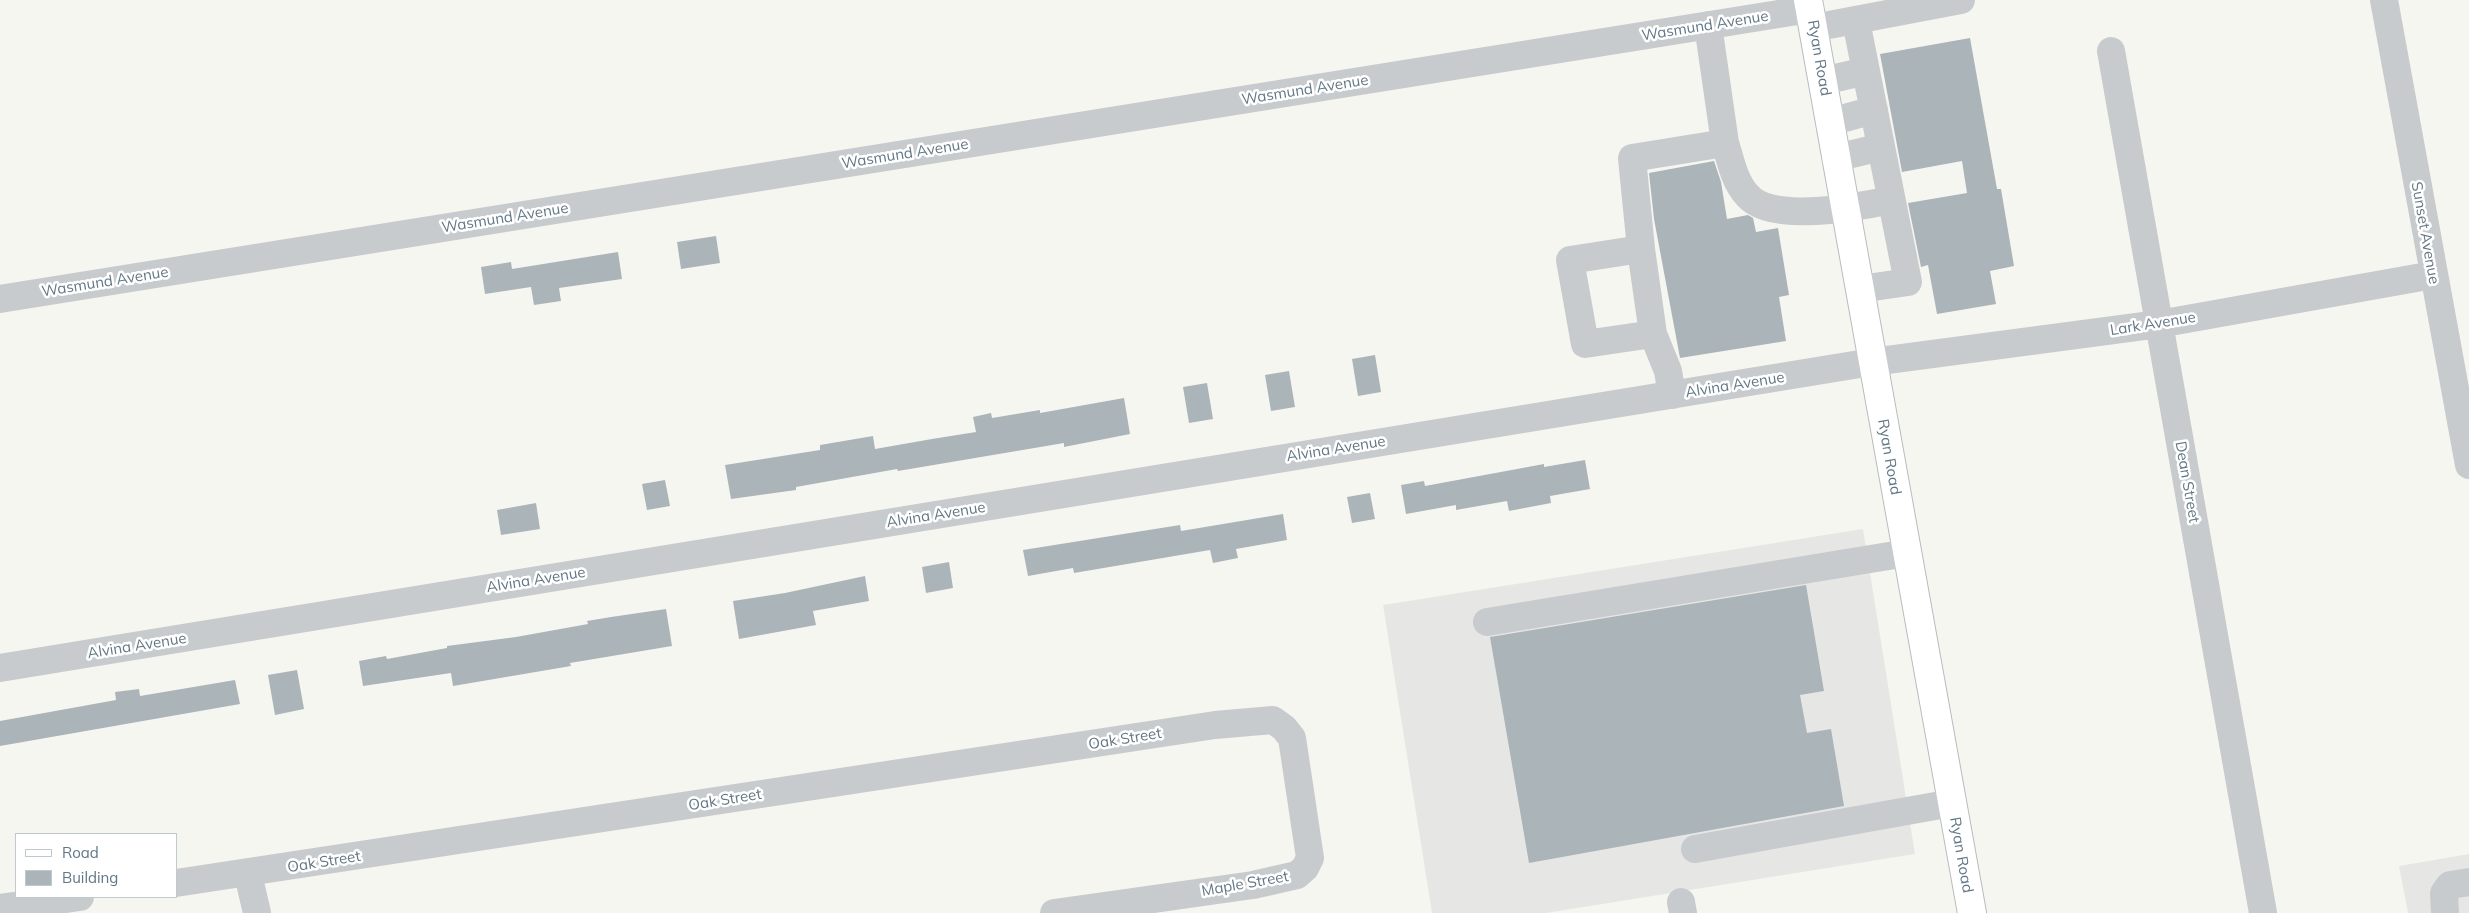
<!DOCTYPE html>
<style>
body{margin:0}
#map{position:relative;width:2469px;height:913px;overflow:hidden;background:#f6f6f1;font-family:Mulish,sans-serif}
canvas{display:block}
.legend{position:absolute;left:15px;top:833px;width:162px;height:65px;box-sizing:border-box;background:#fff;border:1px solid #c0c9ce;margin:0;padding:6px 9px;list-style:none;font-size:15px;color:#627785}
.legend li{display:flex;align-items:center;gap:10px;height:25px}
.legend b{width:25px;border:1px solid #c0c9ce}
</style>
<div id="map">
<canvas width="2469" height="913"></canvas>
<ul class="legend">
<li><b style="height:6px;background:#fff"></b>Road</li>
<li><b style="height:14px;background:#abb4b9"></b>Building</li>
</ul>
</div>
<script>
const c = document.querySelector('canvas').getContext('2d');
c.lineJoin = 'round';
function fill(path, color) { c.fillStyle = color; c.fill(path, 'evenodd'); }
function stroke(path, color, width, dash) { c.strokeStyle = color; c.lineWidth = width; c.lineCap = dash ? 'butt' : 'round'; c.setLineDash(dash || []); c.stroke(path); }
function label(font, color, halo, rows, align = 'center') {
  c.font = font + ' Mulish,sans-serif'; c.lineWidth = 5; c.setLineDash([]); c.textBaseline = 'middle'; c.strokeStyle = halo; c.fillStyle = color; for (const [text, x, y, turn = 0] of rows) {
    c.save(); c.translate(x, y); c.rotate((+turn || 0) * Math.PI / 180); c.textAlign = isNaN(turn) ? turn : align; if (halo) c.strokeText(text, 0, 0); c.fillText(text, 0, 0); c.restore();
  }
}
const built = new Path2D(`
 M1863,529L1915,854L1546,913H1432L1383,605Z
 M2469,854V913H2408L2399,866Z`);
const building = new Path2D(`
 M1970,38L1997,189H2001L2014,266L1990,271L1996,304L1937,314L1928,265L1921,267L1908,203L1967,193L1962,161L1902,172L1880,54Z
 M1714,161L1721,182L1727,219L1748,215L1753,218L1756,232L1778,228L1789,295L1779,297L1786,341L1680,358L1654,219L1649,173Z
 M716,236L720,263L681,269L677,242Z
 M618,252L622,279L559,288L561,301L534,305L531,287L485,294L481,267L511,262L512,269Z
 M1375,355L1381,392L1358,396L1352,359Z
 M1289,371L1295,407L1271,411L1265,375Z
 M1207,383L1213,419L1189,423L1183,387Z
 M1124,398L1130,434L1064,447V443L898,471L897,469L796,487V490L731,499L725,465L820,450V445L873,436L875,449L932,439L976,432L973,417L991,413L992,418L1040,410V413Z
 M1585,460L1590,489L1550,496L1551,503L1509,511L1507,501L1456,510V505L1406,514L1401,485L1424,481L1425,486L1544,464V467Z
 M665,480L670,506L647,510L642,484Z
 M1370,493L1375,519L1352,523L1347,497Z
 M536,503L540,529L501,535L497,510Z
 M1283,514L1287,540L1236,549L1238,558L1213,563L1210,550L1074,573L1073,568L1028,576L1023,550L1180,525L1181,531Z
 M949,562L953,588L926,593L922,567Z
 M865,576L869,601L813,611L816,625L739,639L733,601L785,593Z
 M1806,585L1824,691L1800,695L1807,733L1831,729L1844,806L1529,863L1490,637Z
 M666,609L672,646L570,663L571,666L453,686L451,673L363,686L359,661L386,656L387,659L447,648V646L516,637L588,624L587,621L611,617Z
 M297,670L304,709L275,715L268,675Z
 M235,680L240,704L0,746V721L116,700L115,692L139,689L140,696Z`);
const minor = new Path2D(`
 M2384,0L2469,465
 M1856,21L1908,282L1860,289
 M1813,28L1961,0
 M2111,51L2263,913
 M1823,81L1866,71
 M1830,122L1874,110
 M1725,143C1731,161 1734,181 1747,195C1771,224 1858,207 1891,200
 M1836,158L1881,147
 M1641,249L1632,158L1725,143L1708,25
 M0,299L1810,9
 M1653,334L1585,344L1570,260L1641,249L1653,334L1668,371L1672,395
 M1487,622L1907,553
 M0,668L1872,362L2159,324L2433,275
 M1695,849L1952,803
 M248,874L257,913
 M176,883L1215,725L1273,720L1284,728L1292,738L1310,858L1305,868L1297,875L1253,885L1054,913
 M1681,902L1683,913
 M0,908L80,897
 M2445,913L2444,893L2450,885L2469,882`);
const major = new Path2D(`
 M1808,0L1972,913`);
const streetNames = [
 ["Wasmund Avenue",1705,26,-9],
 ["Ryan Road",1819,58,80],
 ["Wasmund Avenue",1305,90,-9],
 ["Wasmund Avenue",905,154,-9],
 ["Wasmund Avenue",505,218,-9],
 ["Sunset Avenue",2425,233,80],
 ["Wasmund Avenue",105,282,-9],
 ["Lark Avenue",2153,324,-9],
 ["Alvina Avenue",1735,385,-9],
 ["Alvina Avenue",1336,449,-9],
 ["Ryan Road",1889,457,80],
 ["Dean Street",2187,482,80],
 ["Alvina Avenue",936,515,-9],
 ["Alvina Avenue",536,580,-9],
 ["Alvina Avenue",137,646,-9],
 ["Oak Street",1125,739,-9],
 ["Oak Street",725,800,-9],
 ["Ryan Road",1961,855,80],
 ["Oak Street",324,862,-9],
 ["Maple Street",1245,884,-10]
];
fill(built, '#e6e7e5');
fill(building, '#abb4b9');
stroke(major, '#b8bcc0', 30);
stroke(minor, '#c8cbce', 28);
stroke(major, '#fff', 28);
label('15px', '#627785', '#fff', streetNames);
</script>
